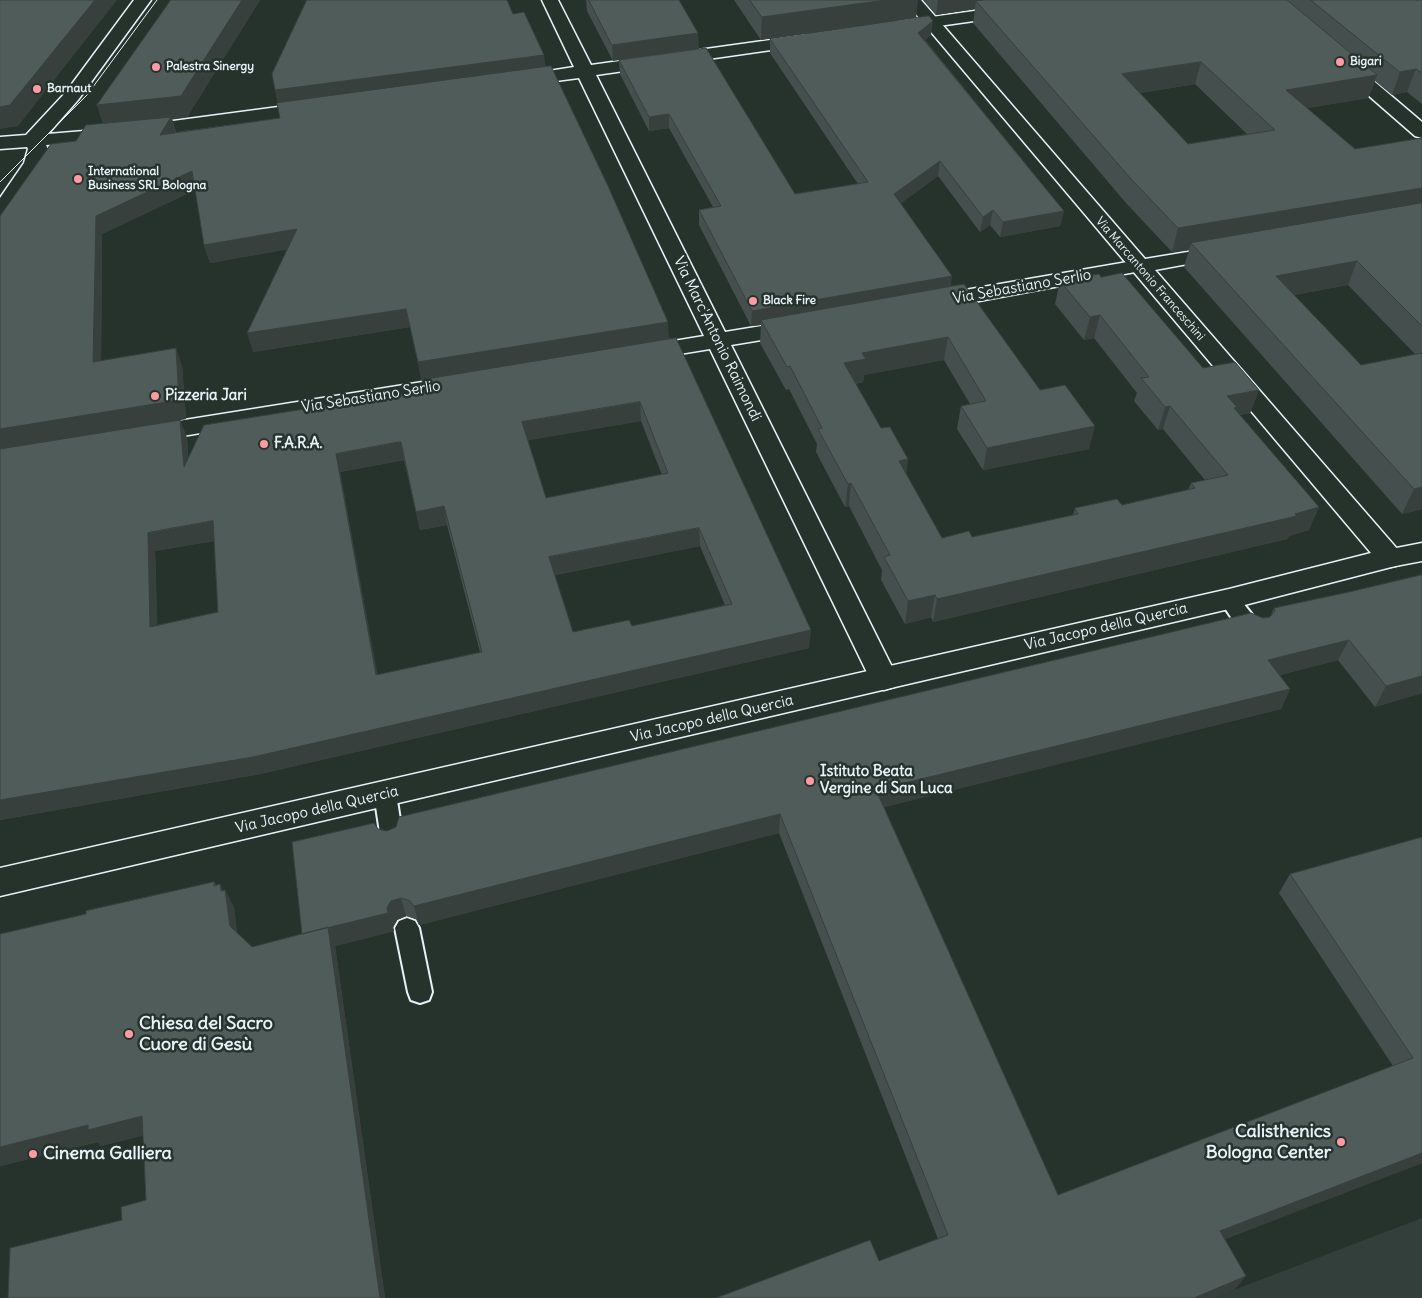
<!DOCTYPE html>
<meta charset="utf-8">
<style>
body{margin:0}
canvas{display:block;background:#26332d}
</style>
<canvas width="1422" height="1298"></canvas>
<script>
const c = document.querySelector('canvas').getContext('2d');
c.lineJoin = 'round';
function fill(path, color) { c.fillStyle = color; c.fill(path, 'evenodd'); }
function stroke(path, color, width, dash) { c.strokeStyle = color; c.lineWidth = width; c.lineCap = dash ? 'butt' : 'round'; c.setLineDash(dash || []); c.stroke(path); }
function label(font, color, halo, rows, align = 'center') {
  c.font = font + ' Delius,sans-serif'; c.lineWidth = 5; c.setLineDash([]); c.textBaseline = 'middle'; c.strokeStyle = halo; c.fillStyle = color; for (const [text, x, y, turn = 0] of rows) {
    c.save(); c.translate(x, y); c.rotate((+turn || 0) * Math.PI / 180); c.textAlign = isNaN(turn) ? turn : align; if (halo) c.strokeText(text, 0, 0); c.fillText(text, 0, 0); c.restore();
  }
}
const built = new Path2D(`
 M1422,1218V1298H1216L1234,1290Z`);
const service = new Path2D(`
 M1229,592L1236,594L1261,626L1264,631L1261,636C1243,642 1232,617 1222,604L1219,599L1222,594Z
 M385,785L393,788L396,794L403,839L400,846L392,848L384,846L381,839L374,794L377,788Z
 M407,918L415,921L419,928L432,992L429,1000L420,1003L411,1000L408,992L395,928L399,921Z`);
const minor = new Path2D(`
 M134,0H151L78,100L48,134L120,128L316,102L323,104L325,108L323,112L316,114L120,140L46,145L48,149L44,163L7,217L0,219V198L24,163L28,149L27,147L0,149V137L26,135L66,92Z
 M542,0H558L591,65L806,35L812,36L815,40L812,44L806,45L596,75L725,332L798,320L806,322L809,327L806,332L798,334L731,345L898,679L894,687L884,690L874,687L710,349L643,360L635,358L632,353L635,348L643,346L704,336L579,78L517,86L511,85L508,81L511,77L517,76L574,67Z
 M1052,0H1096L1094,4L1088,5L903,31L897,30L894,26L897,22L903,21Z
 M1343,59L1349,60L1422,122V138L1415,136L1337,68L1334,64L1337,60Z
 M1139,260L1146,262L1150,266L1146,270L936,309L928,307L925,302L928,297L936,295Z
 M460,376L468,378L472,383L468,388L147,442L139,440L135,434L139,428L147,426Z
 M1422,543V561L1390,567L1381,565L1377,558L1381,551Z`);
const tertiary = new Path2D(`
 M904,0H921L1145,259L1224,246L1231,248L1234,252L1231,256L1155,270L1399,551L1403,558L1399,565L1229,609L0,896V868L1229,589L1371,553Z`);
const tram = new Path2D(`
 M0,182L87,95L157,0`);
const wall = new Path2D(`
 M171,0H260L187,117L172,119L176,132L280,118L278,103L275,90L513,14L546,67L809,648L260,774L0,820V216L76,141L103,123L97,105ZM195,190L204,245L210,263L287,249L253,352L410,327L424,390L188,457L187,438L180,420L186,419L182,366L101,360L102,234ZM641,421L662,475L546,498L528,440ZM404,460L420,530L447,525L480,652L377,675L340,472ZM214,541L218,612L157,625L155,551ZM700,546L725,605L632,626L573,632L555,575Z
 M586,0H679L613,61L587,11Z
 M734,0H918L761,40Z
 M923,0H1422V104L1407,92L1392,95L1375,81L1368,98L1307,108L1355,149L1422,138V509L1402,514L1184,267L1189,250L1172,252L1126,203L973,23L975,9L936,15ZM1195,84L1247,134L1188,144L1140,93ZM1348,285L1415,354L1361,365L1294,295Z
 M931,35L925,40L1064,211L1060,226L1000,237L990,225L980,232L938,176L901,203L951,286L1040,390L1089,449L983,470L957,429L961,406L970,404L944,360L864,375L863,382L855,384L881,428L908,459L906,474L942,538L972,537L1073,515L1075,508L1122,505L1188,490L1191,483L1205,480L1163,429L1158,430L1134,401L1137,393L1094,338L1084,340L1055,304L1060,281L1101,277L1203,368L1259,390L1250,413L1240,415L1309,530L1289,536L1287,539L1074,589L933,622L931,617L905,624L881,580L882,570L849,506L845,507L816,452L817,444L789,389L786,390L760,343L761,325L751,326L699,225V210L713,207L669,128L649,131L620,74L619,60L795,194L858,184L770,53V39Z
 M1422,575V693L1375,707L1338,660L1280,675L1290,689L1281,709L884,807L1058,1195L1393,1066L1279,893L1290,874L1422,837V1163L1224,1239L1246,1276L1234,1290L879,1261L938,1239L779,833L419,925L416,919L406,916L397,920L393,927L394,931L335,946L385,1298L122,1220L146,1200L143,1135L101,1146L98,1142L0,1166V934L86,914L214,882L216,885L223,890H225L234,908L237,933L252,947L302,934L378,829L387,831L1263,618L1270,617L1274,608L1349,592Z`);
const shadedWall = new Path2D(`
 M95,0H117L18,126L0,129V107L28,81Z
 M242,0H260L187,117L172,119L176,134L165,152L104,126L97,105Z
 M886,0H918L916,18L761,40L762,17Z
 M938,0H1040L976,1L975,9L936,15Z
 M933,21L931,35L917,47L918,33Z
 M698,33L699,49L613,61L612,45Z
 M544,55L546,70L279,105L275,90Z
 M1201,62L1195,84L1117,97L1122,74Z
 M1416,69L1407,92L1392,95L1400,72Z
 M1377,75L1368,98L1278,113L1286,90Z
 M669,114V128L649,131V117Z
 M940,161L938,176L893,209L894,194Z
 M192,171L197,189L102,234L101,380L93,362L96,216Z
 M1422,188V210L1191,243L1189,250L1172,252L1178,228Z
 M993,210L990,225L980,232L983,217Z
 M1064,211L1060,226L1000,237L1003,222Z
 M297,229L302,247L210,263L204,245Z
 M1357,261L1348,285L1267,300L1276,276Z
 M952,276L950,291L761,320V325L751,326L752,311Z
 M406,309L410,327L253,352L247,333Z
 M1100,315L1094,338L1084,340L1090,317Z
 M668,322L669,340L421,380L418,362Z
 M948,337L944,360L864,375L863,382L842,386L844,363L862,353Z
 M176,348L182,366L186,419L180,420L187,438L190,486L0,449V429Z
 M1259,390L1250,413L1234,416L1227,396Z
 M640,402L641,421L525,441L522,422Z
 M1170,406L1163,429L1158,430L1165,407Z
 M1095,426L1089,449L983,470L987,448Z
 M401,442L404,460L340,472L381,693L376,675L336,454Z
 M908,459L905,482L899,461Z
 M851,483L849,506L845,507L848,484Z
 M1422,487V509L1402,514L1414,489Z
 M444,506L447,525L420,530L416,512Z
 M1319,507L1309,530L1289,536L1287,539L933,622L937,599Z
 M213,521L219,540L155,551L158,645L150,627L148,533Z
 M699,528L700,546L552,575L549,557Z
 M935,595L931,617L905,624L908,601Z
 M811,630L809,648L260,774L0,820V800Z
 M1349,640L1338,660L1259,680L1268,660Z
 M1422,676V693L1375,707L1386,686Z
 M1290,689L1281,709L873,810L876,790Z
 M780,814L779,833L419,925L414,906Z
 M220,884L226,897L225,890L234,908L239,945L230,926L221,891Z
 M401,898L406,916L397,920L393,927L394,931L335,946L385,1298H380L302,934L387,908L391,901Z
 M142,1116L154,1133L101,1146L98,1142L0,1166V1147L88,1125Z
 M1422,1153V1163L1208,1246L1220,1231Z
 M1246,1276L1234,1290L1216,1298H1194Z`);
const building = new Path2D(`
 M0,0H95L10,105L0,107Z
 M171,0H242L181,96L97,105Z
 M307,0H507L513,14L524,12L544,55L275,90L272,74Z
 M589,0H679L698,33L612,45Z
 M750,0H886L762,17Z
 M984,0H1287L1377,75L1286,90L1355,149L1422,138V188L1178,228L1132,180L976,1ZM1201,62L1275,130L1188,144L1122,74Z
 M1311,0H1422V73L1416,69L1400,72Z
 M929,16L933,21L918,33L1064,211L1003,222L993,210L983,217L940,161L894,194L952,276L752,311L699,210L721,206L669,114L649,117L619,60L706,48L795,194L868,182L770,39Z
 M551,66L608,186L668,322L418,362L406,309L247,333L297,229L204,245L192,171L96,216L93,362L176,348L179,400L0,429V216L51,144L76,141L86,125L171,117L160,135L280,118L277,103Z
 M1422,203V326L1357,261L1276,276L1361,365L1422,353V487L1414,489L1191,243Z
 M1122,273L1203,368L1235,362L1259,390L1227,396L1237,407L1234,408L1319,507L1295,514L1297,516L1081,566L937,599L935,595L908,601L884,557L890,555L851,483L848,484L838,466L818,429L822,428L790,366L787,367L761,320L964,284L1040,390L1065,385L1095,426L987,448L961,406L986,401L948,337L862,353L866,359L844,363L881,428L890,427L908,459L899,461L942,538L969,531L972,537L1078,514L1075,508L1117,499L1122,505L1195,488L1191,483L1228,475L1170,406L1165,407L1141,378L1149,377L1100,315L1090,317L1060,281L1099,274L1101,277Z
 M676,338L811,630L253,757L0,800V449L180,420L184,467L204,425L424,390L422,380ZM640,402L668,473L546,498L522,422ZM401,442L416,512L444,506L482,652L376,675L336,454ZM213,521L218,612L150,627L148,533ZM699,528L732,604L632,626L629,620L573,632L549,557Z
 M1422,575V676L1386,686L1349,640L1268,660L1290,689L876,790L1058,1195L1413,1058L1290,874L1422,837V1153L1220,1231L1246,1276L1194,1298H716L870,1240L879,1261L948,1235L780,814L414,906L410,901L401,898L391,901L387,908L388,913L302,934L292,842L374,823L378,829L387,831L396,827L399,817L1205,624L1251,613L1263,618L1270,617L1275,611L1274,608L1349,592Z
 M214,882V886L220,884L221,891L225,890L230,926L252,947L328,927L380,1298H8L10,1248L122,1220L121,1207L146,1200L142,1116L88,1130V1125L0,1147V934L86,914V911Z`);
const markers = [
 [1340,62,5,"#ff9aa2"],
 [156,67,5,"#ff9aa2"],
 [37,89,5,"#ff9aa2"],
 [78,179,5,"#ff9aa2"],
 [753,301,5,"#ff9aa2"],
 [155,396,5,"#ff9aa2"],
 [264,444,5,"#ff9aa2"],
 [810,781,5,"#ff9aa2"],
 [129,1034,5,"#ff9aa2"],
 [1341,1142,5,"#ff9aa2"],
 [33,1154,5,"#ff9aa2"]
];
const farPoinames = [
 ["Bigari",1350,62],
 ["Palestra Sinergy",166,67],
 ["Barnaut",47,89],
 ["International",88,172],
 ["Business SRL Bologna",88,186],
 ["Black Fire",763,301]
];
const farStreetnames = [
 ["Via Marcantonio Franceschini",1150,279,49]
];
const streetNames = [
 ["Via Sebastiano Serlio",1022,287,-10],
 ["Via Marc'Antonio Raimondi",717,339,64],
 ["Via Sebastiano Serlio",371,397,-9],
 ["Via Jacopo della Quercia",1106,627,-13],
 ["Via Jacopo della Quercia",712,719,-13],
 ["Via Jacopo della Quercia",317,810,-13]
];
const poiNames = [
 ["Pizzeria Jari",165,396],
 ["F.A.R.A.",274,444],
 ["Istituto Beata",820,772],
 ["Vergine di San Luca",820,789]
];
const nearPoinames = [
 ["Chiesa del Sacro",139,1024],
 ["Cuore di Gesù",139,1045],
 ["Calisthenics",1331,1132,"right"],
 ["Bologna Center",1331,1153,"right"],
 ["Cinema Galliera",43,1154]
];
fill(built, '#333f3a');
stroke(service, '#e8f1f8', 4);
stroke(minor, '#e8f1f8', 3);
stroke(tertiary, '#e8f1f8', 3);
fill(service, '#26332d');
fill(minor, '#26332d');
fill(tertiary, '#26332d');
stroke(tram, '#e8f1f8', 1);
fill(wall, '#454f4d');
fill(shadedWall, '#38403e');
fill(building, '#505c59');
stroke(building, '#38403e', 1);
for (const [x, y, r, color] of markers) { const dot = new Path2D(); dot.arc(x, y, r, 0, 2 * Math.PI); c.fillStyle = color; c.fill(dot); stroke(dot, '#26332d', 2); }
label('bold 12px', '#e8f1f8', '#26332d', farPoinames, 'left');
label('12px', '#e8f1f8', '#26332d', farStreetnames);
label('15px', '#e8f1f8', '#26332d', streetNames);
label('bold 15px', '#e8f1f8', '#26332d', poiNames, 'left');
label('bold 18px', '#e8f1f8', '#26332d', nearPoinames, 'left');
</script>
